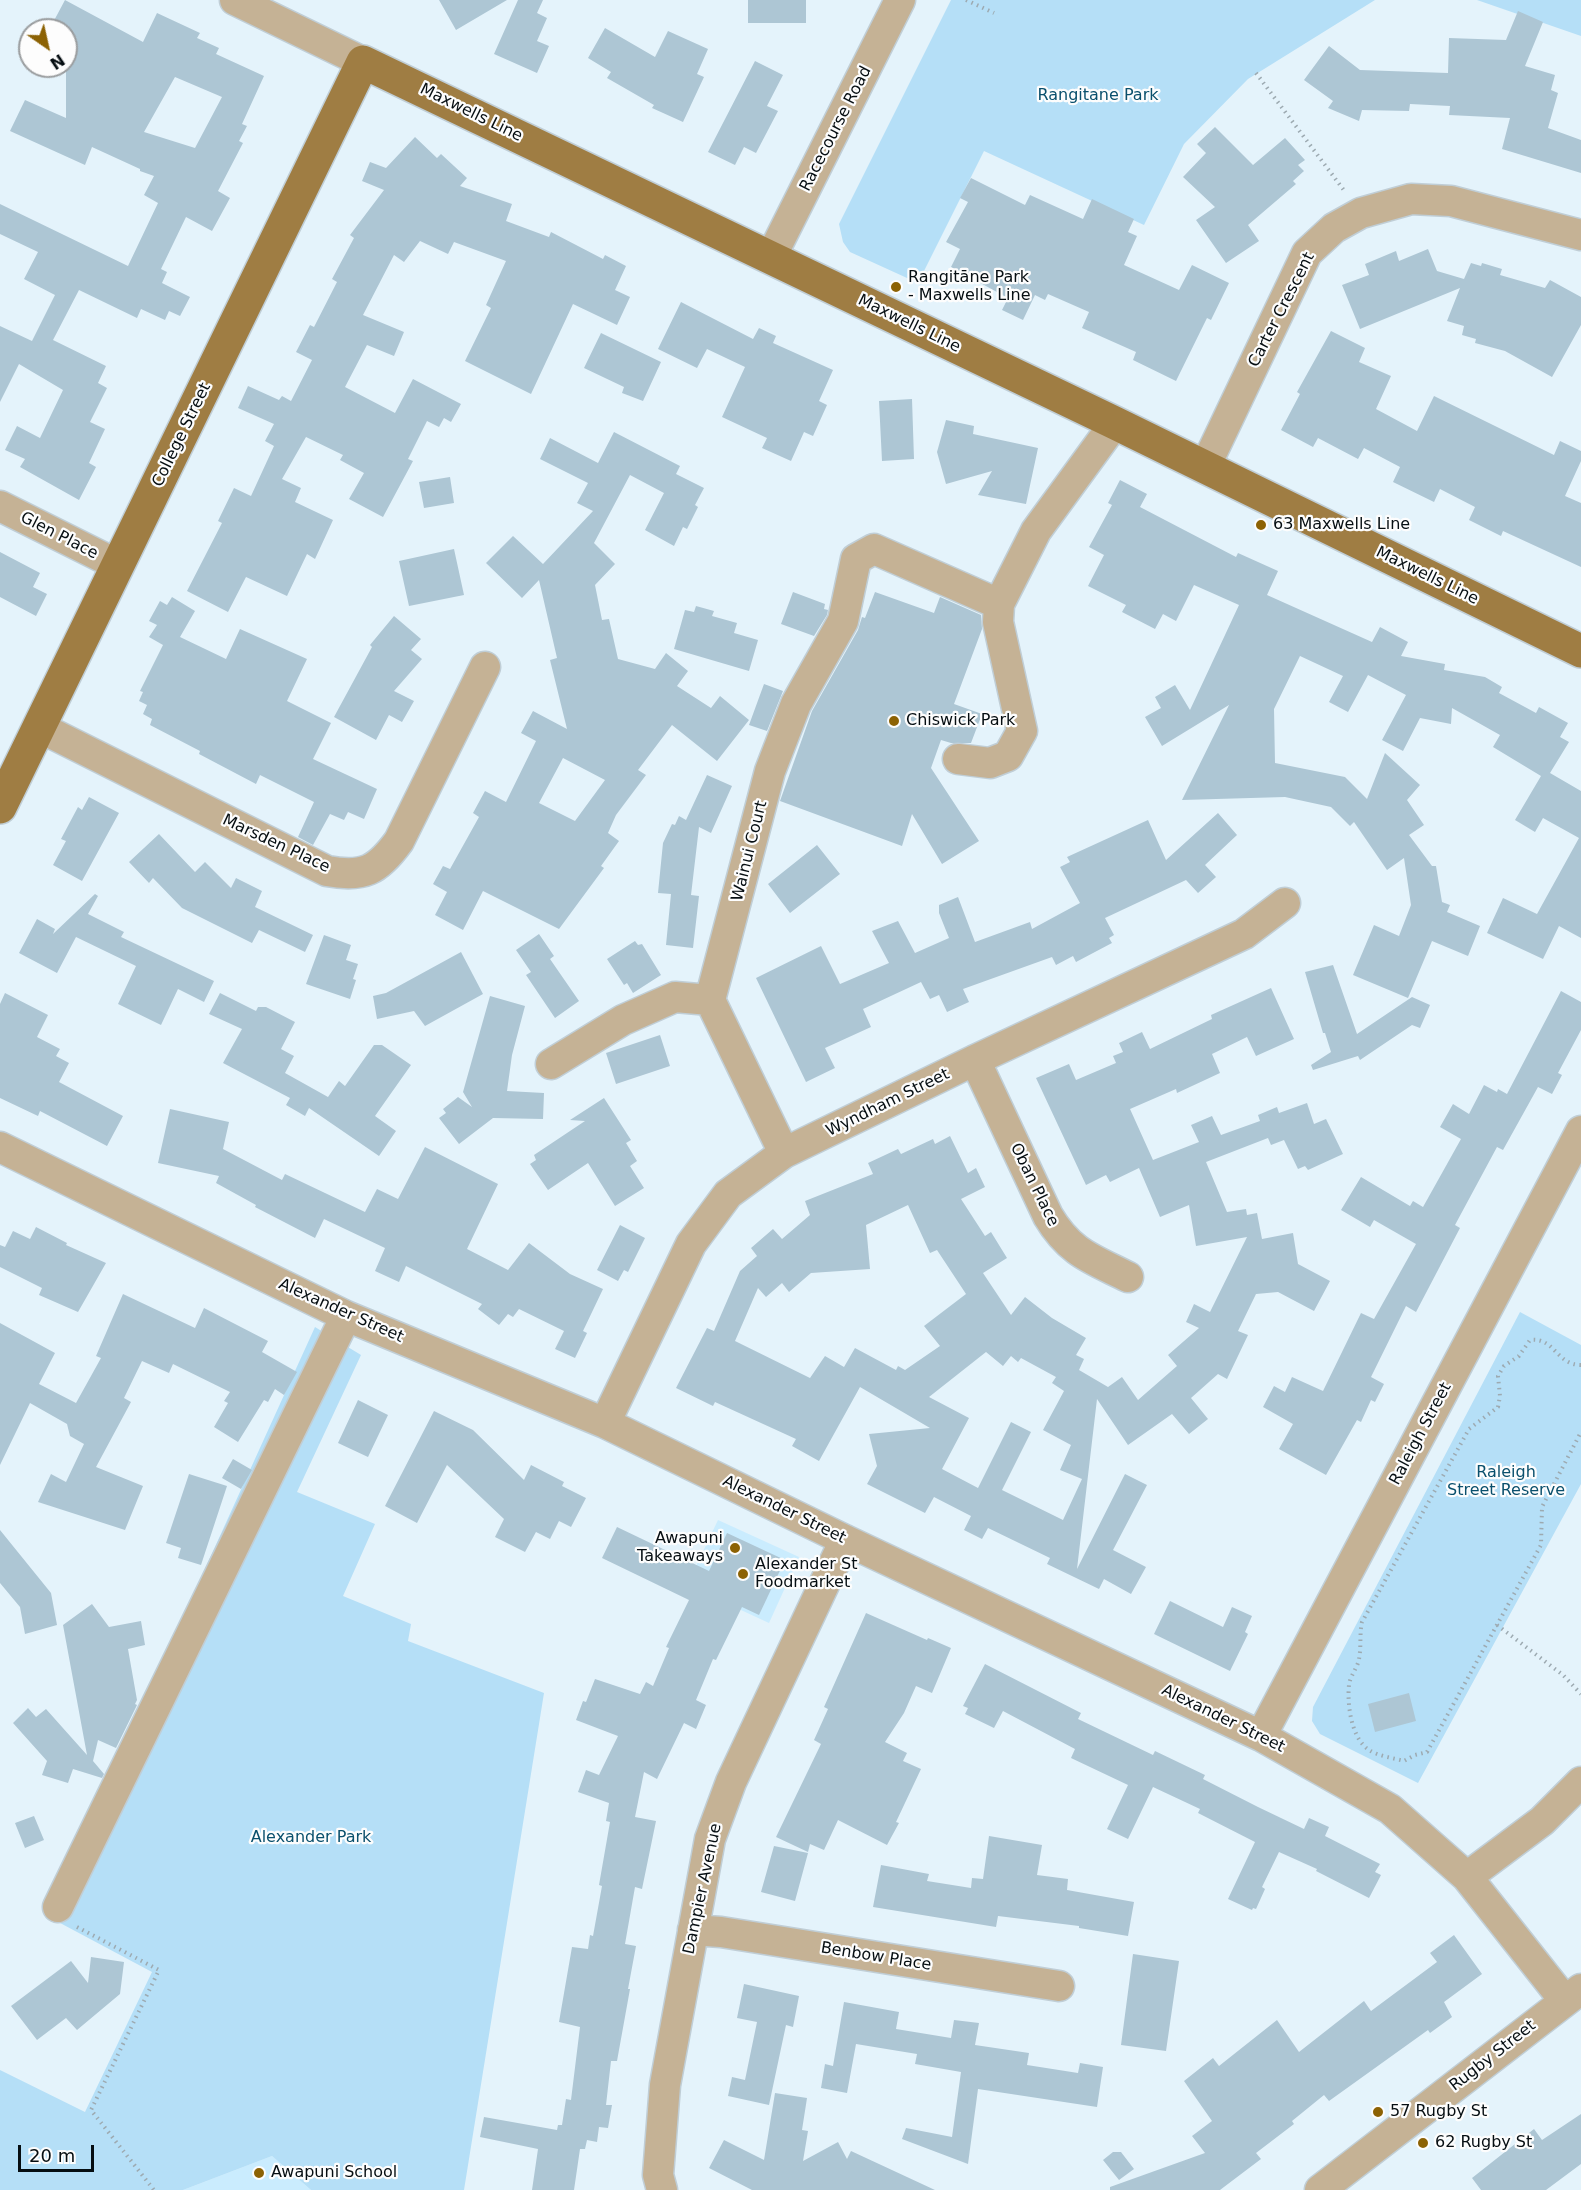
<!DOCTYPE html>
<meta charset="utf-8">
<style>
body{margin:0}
#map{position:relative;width:1581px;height:2190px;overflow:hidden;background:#e4f3fb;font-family:"DejaVu Sans",sans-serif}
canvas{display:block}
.north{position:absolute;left:18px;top:18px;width:60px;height:60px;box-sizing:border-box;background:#fdfdfd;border:2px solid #9a9d9f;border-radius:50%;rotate:146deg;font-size:16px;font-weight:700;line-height:24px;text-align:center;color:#060e12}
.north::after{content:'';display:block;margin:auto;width:21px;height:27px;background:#8c6204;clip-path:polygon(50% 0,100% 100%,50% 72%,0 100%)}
.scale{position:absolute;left:18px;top:2145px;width:76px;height:27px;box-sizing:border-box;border:3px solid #060e12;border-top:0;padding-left:8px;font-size:18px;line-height:21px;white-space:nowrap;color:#060e12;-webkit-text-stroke:4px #fdfdfd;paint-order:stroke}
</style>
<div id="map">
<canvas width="1581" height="2190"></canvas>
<div class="north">N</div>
<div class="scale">20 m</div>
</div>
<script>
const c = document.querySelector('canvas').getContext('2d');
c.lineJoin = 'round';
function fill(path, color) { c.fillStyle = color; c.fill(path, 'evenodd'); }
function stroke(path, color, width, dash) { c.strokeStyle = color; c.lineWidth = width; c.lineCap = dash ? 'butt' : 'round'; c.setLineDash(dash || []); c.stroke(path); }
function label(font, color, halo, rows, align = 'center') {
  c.font = font + ' "DejaVu Sans",sans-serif'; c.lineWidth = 4.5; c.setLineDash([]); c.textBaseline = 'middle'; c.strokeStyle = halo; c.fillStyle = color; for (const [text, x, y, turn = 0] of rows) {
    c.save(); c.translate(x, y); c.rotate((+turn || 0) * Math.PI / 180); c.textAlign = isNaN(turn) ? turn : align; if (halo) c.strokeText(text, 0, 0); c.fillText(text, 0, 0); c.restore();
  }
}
const built = new Path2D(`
 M718,1520L799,1557L769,1623L687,1585Z
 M272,2156L311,2190H183Z`);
const green = new Path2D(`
 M951,0H1375L1248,79L1184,144L1144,225L984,151L918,283L850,252L843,242L839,224Z
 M1477,0H1581V36Z
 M1520,1312L1581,1345V1484L1418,1783L1320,1734L1312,1721L1313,1707Z
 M315,1327L361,1355L297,1492L375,1524L343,1596L411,1624L408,1641L544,1693L464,2190H311L272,2156L183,2190H0V2070L85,2112L152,1972L47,1916Z`);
const building = new Path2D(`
 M65,0L143,42L157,13L200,33L197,38L219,48L216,54L264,76L242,124L247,126L239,141L243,143L218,191L230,198L212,231L186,217L161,269L167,272L162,283L190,297L180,316L169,311L165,320L141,309L137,318L79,290L53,340L106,366L98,383L107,388L90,422L105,429L89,463L96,467L79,500L20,467L25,459L5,450L17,426L40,438L63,390L19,364L0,402V326L32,341L55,295L24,279L38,252L0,234V204L128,266L158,203L144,195L154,176L140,171V169L92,147L85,165L10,131L25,100L66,118V30H49ZM175,77L222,97L195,148L144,132Z
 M439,0H507L456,30Z
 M518,0H543L537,13L547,18L537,41L549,46L537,73L494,54Z
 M748,0H806V23H748Z
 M1518,11L1543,22L1525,66L1555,75L1551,90L1558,93L1548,128L1581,140V173L1502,149L1510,118L1449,115L1450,106L1410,104L1409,111L1362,110L1359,121L1328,108L1333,101L1304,80L1329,46L1360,70L1448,73L1449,38L1506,40Z
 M605,28L655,57L668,31L708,49L697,74L704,77L683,122L652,108L654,105L607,78L611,72L588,58Z
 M755,61L783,75L767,106L778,111L756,153L744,147L735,165L708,152Z
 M1215,127L1253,165L1285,138L1305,160L1298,165L1304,171L1293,181L1296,184L1248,225L1259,241L1226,263L1196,220L1215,207L1183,177L1206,153L1197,144Z
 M415,137L437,158L441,154L467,178L460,186L512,204L506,221L549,237L551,232L603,259L605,255L626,266L615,290L630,297L617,325L573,304L531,394L465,361L491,308L486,305L506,261L454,242L448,254L420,241L404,262L394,255L363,315L404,332L394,356L367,345L345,387L395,413L413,379L461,404L451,422L444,418L439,427L427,421L408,459L413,461L383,517L349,499L364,473L340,460L343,455L306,437L282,479L301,488L295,502L333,520L315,559L307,554L287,596L246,577L228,612L187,591L222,523L218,521L234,488L251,496L274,446L265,441L274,424L238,408L248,386L279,400L282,396L291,401L312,360L296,352L310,325L314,327L337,282L332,279L354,238L350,235L384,190L362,181L370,162L386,168Z
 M971,178L1025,205L1030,195L1083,219L1092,199L1134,219L1128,232L1137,236L1124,265L1179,290L1192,265L1229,283L1211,320L1207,318L1176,381L1133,360L1136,352L1082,328L1089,312L1048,294L1045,300L1035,295L1023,320L1002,310L1008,298L951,267L960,249L946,242L968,202L960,198Z
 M1428,249L1437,271L1464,279L1471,263L1481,266L1482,263L1502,269L1500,275L1545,288L1550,280L1581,297V325L1552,377L1505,351L1475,343L1476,339L1462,335L1464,326L1447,321L1460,288L1360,329L1342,285L1369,275L1365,264L1396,251L1399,261Z
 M681,302L753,339L759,328L776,336L773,343L833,370L819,401L827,405L813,436L804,432L791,461L762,448L767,438L722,417L745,367L707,349L697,368L658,349Z
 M1331,331L1365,348L1359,362L1391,376L1376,409L1417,431L1434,396L1554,455L1560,441L1581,451V461L1565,496L1581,503V567L1503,531L1501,536L1469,520L1475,507L1440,489L1434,502L1393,482L1400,467L1364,448L1358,459L1318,438L1313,447L1281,430L1300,394L1297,392Z
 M601,333L661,362L643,401L622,393L624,387L584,368Z
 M912,399L914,459L882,461L879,401Z
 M946,420L974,426L973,434L1038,448L1026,504L978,495L992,471L946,484L937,452Z
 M614,432L680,466L676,474L704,488L695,505L698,507L687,529L683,527L674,546L645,530L664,493L630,475L594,543L615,564L595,585L602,620L609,619L618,659L655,669L666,653L688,671L677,686L711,708L720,696L749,720L717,761L672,725L638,770L646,775L616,815L608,833L619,841L601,866L604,868L559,929L483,891L463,930L435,915L447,892L433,884L443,866L450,869L479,817L473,813L485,791L506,802L536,741L521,733L533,711L567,729L550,660L557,658L539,580L522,598L486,563L513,536L543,564L593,511L577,503L588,483L540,459L550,438L598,463ZM563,758L605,780L575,821L539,803Z
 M450,477L454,503L424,508L419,482Z
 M1120,480L1147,494L1140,507L1236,557L1238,553L1278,571L1267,595L1372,642L1380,627L1408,642L1401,656L1445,664L1444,670L1485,677L1502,687L1499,693L1536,713L1539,707L1568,723L1560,737L1569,742L1550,773L1581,791V938L1559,926L1543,959L1487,933L1503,898L1537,914L1579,838L1543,818L1535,832L1515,820L1541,776L1493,747L1500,735L1452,708L1451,724L1420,718L1403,751L1382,740L1406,695L1368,675L1348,712L1329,702L1343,676L1300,656L1274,709L1275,763L1345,777L1367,799L1385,753L1420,785L1407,800L1424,825L1409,835L1432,866H1436L1442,902L1450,905L1447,912L1480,926L1468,956L1432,941L1408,998L1353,975L1374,925L1399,936L1411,905L1404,858L1387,870L1354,822L1350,826L1331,807L1285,797L1182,800L1229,705L1162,746L1145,717L1161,708L1155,697L1175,685L1190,710L1239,605L1194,585L1176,621L1163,614L1155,629L1122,612L1126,605L1088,586L1104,555L1089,547L1112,505L1108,503Z
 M454,549L464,595L409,606L399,561Z
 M0,552L40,573L33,587L47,594L36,616L0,597Z
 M793,592L825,604L824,609L828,610L827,615L814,636L781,624Z
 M875,592L934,613L940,597L981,615L982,629L954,704L982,714L971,743H951L941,740L931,768L979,841L942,864L912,814L902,846L780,801L812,711L858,630L862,617L865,618Z
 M172,597L195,611L180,637L226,659L240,629L307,659L287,701L331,723L313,759L377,789L364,819L348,812L344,820L330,814L313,845L298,837L314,802L260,775L256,784L199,754L200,751L150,725L152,719L143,714L147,705L139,701L143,692L140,691L163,645L149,637L157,625L149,621L160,601L167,605Z
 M696,606L714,611L712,616L737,623L734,633L758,640L749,671L674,649L685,610L694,612Z
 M394,616L421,639L411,650L422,659L394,691L414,701L402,722L389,715L376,740L334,717L372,647L370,645Z
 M764,684L783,691L767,731L749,725Z
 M707,775L732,786L711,833L699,827L691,895L699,896L693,948L666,945L671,894L658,893L663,843L672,824L675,825L679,816L686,820Z
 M89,797L119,813L82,881L53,865L66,841L61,839L78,807L82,810Z
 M1218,813L1237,835L1205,865L1216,877L1198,893L1186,880L1105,918L1114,935L1109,938L1112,943L1076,962L1073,956L1056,965L1052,957L963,989L969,1002L947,1012L939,995L930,999L921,982L863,1009L871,1027L825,1048L835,1068L806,1082L756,978L821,946L840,984L889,963L872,931L898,921L915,953L949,938L939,913V905L958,897L975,942L1030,922L1032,929L1080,903L1060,867L1070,862L1067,857L1148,820L1166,860Z
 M159,834L195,872L205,862L231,888L236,878L262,891L255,907L313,935L305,952L259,930L252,943L182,908L153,878L149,883L129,862Z
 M817,845L840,874L790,913L768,884Z
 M95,894L98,896L88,914L124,932L121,937L214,981L204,1002L178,989L161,1025L118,1004L136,966L76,937L57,973L19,953L37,919L55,929L53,934Z
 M539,934L554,956L550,959L579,1001L555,1018L526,975L531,972L516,950Z
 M324,935L351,945L346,960L358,964L353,979L356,980L350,999L306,984Z
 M635,941L638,945L642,944L661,975L633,993L627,983L624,985L607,959Z
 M461,952L483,994L425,1026L414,1011L377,1019L373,996L386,993Z
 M1333,965L1357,1034L1412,997L1430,1005L1420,1028L1412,1025L1360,1060L1358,1056L1313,1070L1311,1065L1331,1052L1325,1033H1323L1305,972Z
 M1271,988L1294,1039L1256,1056L1247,1037L1212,1054L1220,1073L1177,1093L1176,1089L1130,1109L1153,1160L1199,1142L1191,1125L1212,1116L1221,1135L1260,1121L1258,1115L1277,1107L1279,1113L1307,1103L1314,1124L1326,1119L1343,1154L1308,1170L1305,1166L1298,1169L1284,1140L1271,1145L1268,1138L1206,1162L1227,1212L1246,1209L1247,1215L1257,1213L1262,1239L1293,1233L1298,1264L1330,1281L1314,1311L1278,1292L1256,1294L1238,1331L1248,1335L1227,1379L1218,1374L1191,1398L1208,1419L1189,1434L1172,1414L1128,1445L1097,1399L1077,1569L1125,1474L1147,1485L1113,1550L1146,1567L1131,1594L1104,1579L1099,1589L1047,1564L1050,1558L988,1528L982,1539L964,1530L971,1516L934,1497L925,1513L867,1484L877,1466L869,1434L930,1428L860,1387L819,1461L792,1446L796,1439L715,1402L713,1406L676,1388L707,1328L714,1331L740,1271L757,1256L751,1248L773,1229L782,1239L810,1215L805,1201L873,1174L868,1163L898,1149L901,1154L933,1139L935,1144L950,1136L968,1173L976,1168L985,1187L961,1199L985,1236L991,1232L1007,1258L983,1273L1011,1315L1025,1297L1052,1318L1086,1338L1076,1355L1084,1359L1079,1370L1108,1387L1122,1377L1138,1400L1177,1366L1168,1355L1199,1328L1186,1322L1194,1304L1210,1312L1247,1237L1196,1246L1189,1205L1160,1217L1139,1168L1110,1182L1106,1175L1086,1185L1036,1078L1069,1064L1076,1080L1116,1063L1113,1056L1123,1052L1119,1043L1142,1032L1150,1049L1212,1019L1211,1015ZM908,1205L930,1253L937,1250L966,1294L924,1326L940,1346L905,1370L898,1366L896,1370L855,1348L844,1367L825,1356L810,1378L735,1341L758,1288L766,1297L782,1283L789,1292L811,1273L870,1269L866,1225ZM986,1352L1003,1366L1011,1356L1018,1362L1021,1358L1056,1377L1052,1383L1064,1391L1043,1430L1071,1445L1060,1470L1082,1479L1063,1520L1002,1490L1031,1432L1011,1422L978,1488L942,1469L969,1418L929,1397Z
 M1561,991L1581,1002V1030L1558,1073L1562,1075L1552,1094L1538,1087L1503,1150L1497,1147L1455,1225L1460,1228L1416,1312L1406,1306L1371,1377L1384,1384L1375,1402L1371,1400L1361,1422L1357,1420L1326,1475L1279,1449L1293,1424L1263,1407L1274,1386L1285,1392L1292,1377L1323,1391L1361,1313L1374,1319L1416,1244L1374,1220L1370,1227L1341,1210L1361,1177L1410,1206L1413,1201L1423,1207L1461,1139L1440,1127L1453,1104L1469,1114L1484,1085L1497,1092L1498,1089L1507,1094Z
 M5,993L48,1015L37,1037L60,1049L56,1056L69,1063L59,1082L123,1116L107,1146L40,1111L38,1116L0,1098V1004Z
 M220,993L256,1011L258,1007H266L295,1022L281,1049L294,1056L285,1073L328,1097L339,1081L345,1086L374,1045H382L411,1065L375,1116L396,1131L379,1156L309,1108L305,1116L286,1105L290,1098L223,1063L242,1029L209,1014Z
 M490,996L525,1006L512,1055L507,1091L544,1093L543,1119L493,1118L459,1144L439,1118L446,1113L443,1109L458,1097L472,1107L463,1092Z
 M660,1035L670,1066L616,1084L606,1053Z
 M604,1098L631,1140L626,1143L637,1161L630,1166L644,1188L615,1206L588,1163L548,1190L530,1164L536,1160L534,1155L585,1121L570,1120Z
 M170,1109L229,1122L223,1149L282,1180L285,1174L365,1212L377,1189L398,1199L425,1147L498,1184L467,1249L508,1270L529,1243L570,1274L603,1289L583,1331L587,1333L575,1358L555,1349L564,1331L519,1309L513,1317L508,1314L499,1325L478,1309L482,1304L406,1266L399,1282L375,1271L385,1248L324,1219L315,1238L255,1207L256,1205L216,1183L219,1176L158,1163Z
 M620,1225L645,1238L628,1272L624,1270L618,1281L597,1270Z
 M36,1227L67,1243L66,1245L106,1263L78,1312L39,1295L42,1288L0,1267V1245L5,1247L13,1231L30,1239Z
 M123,1294L195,1328L204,1308L268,1341L262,1352L297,1372L284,1395L275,1389L268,1402L264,1400L238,1442L214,1427L228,1403L224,1401L230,1392L173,1364L169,1373L142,1361L124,1398L131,1402L96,1467L143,1486L125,1530L38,1502L51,1474L66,1482L84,1444L70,1436L67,1424L30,1403L0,1465V1323L55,1353L39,1384L76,1403L101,1358L96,1356Z
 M358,1400L388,1415L368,1457L338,1443Z
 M434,1411L473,1430L524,1480L531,1465L564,1482L562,1486L586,1498L571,1527L559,1521L550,1539L536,1532L525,1552L495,1537L504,1519L447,1465L417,1523L385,1506Z
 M233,1459L252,1470L241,1489L222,1478Z
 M189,1474L227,1486L201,1565L178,1558L181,1548L166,1543Z
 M617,1527L709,1571L727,1533L785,1560L759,1615L742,1607L716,1660L713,1659L696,1700L706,1705L696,1729L684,1723L657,1779L644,1772L635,1817L656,1821L642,1889L635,1887L625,1944L636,1946L628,1989H630L617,2061H611L606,2105H612L608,2128L599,2127L597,2142L587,2140L585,2149H580L574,2190H532L538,2149L480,2137L484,2117L557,2130L558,2125H562L566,2099L571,2100L580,2027L559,2022L572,1947L588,1949L590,1935L593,1936L602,1886L599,1885L610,1822L606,1821L609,1803L578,1792L586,1770L599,1775L618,1736L576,1720L583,1701L586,1702L595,1679L640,1694L646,1682L653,1686L669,1648L666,1647L689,1600L602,1558Z
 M0,1530L51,1593L57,1625L25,1634L20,1607L0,1583Z
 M1170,1601L1223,1627L1232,1607L1252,1616L1245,1632L1248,1634L1230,1671L1154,1634Z
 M92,1604L109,1627L141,1621L145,1645L128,1649L137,1700L135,1704L137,1705L116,1748L98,1740L93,1761L104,1774L102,1778L73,1769L68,1783L42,1775L47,1761L13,1723L28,1708L36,1717L46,1709L87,1755L63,1625Z
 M866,1613L927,1640L928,1638L951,1648L932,1693L916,1686L904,1713L885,1742L907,1753L903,1761L921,1769L896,1822L899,1823L887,1845L838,1820L824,1850L810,1844L808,1852L776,1837L821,1744L814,1740L828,1709L824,1707Z
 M985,1664L1081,1713L1078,1719L1153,1755L1155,1751L1205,1775L1203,1779L1258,1807L1304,1829L1309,1818L1329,1827L1325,1836L1380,1864L1375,1872L1381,1875L1369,1898L1316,1871L1317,1869L1279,1852L1262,1887L1265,1889L1256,1909L1253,1908L1252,1910L1228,1899L1255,1842L1198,1813L1200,1809L1153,1787L1128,1839L1107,1829L1128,1785L1071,1758L1075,1749L1003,1711L994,1728L965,1714L968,1708L963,1706Z
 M1409,1693L1416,1721L1375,1732L1368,1704Z
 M34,1816L44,1840L25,1848L15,1823Z
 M989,1836L1042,1845L1037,1875L1068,1879L1067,1890L1134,1902L1128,1936L1079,1928V1926L998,1916L996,1927L873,1907L881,1865L929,1874L927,1881L971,1888L972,1878L983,1879Z
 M774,1846L808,1853L795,1901L761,1892Z
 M1454,1935L1482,1974L1444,2002L1452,2017L1430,2033L1428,2030L1329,2101L1324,2095L1292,2121L1294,2124L1256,2153L1261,2159L1220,2190H1110V2187L1205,2153L1192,2136L1212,2121L1184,2081L1213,2058L1219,2066L1277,2020L1299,2052L1364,2001L1371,2011L1437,1962L1430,1953Z
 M1133,1954L1179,1961L1166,2051L1121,2045Z
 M91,1957L124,1962L120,1994L77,2030L66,2018L37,2040L11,2006L71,1961L88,1983Z
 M744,1984L799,1996L793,2027L786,2025L769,2105L728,2096L732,2077L745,2080L757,2022L737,2018Z
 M844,2002L899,2012L896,2029L951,2038L954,2020L979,2023L975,2045L1029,2053L1027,2065L1078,2073L1080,2063L1103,2067L1097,2107L978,2089L968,2164L902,2139L906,2128L952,2137L961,2072L915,2064L917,2054L856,2044L847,2093L821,2088L825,2064L833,2066Z
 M775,2093L807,2098L802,2130L808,2131L803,2161L838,2142L847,2159L851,2151L935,2190H752L709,2168L724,2140L764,2160Z
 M1581,2114V2164L1546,2190H1481L1472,2178L1534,2129L1542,2140Z
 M1113,2152H1121L1134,2169L1119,2180L1103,2160Z`);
const path = new Path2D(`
 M966,0L994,13
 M1256,73L1346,193
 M1581,1365C1556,1365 1555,1337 1530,1340L1519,1356L1504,1366L1498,1376L1500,1396L1498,1407L1469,1429L1362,1622C1359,1635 1362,1650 1358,1663C1355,1671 1350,1677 1349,1685C1347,1704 1351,1738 1369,1750C1378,1756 1393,1758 1404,1761L1415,1755L1427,1752L1541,1545L1542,1507L1581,1432
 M1497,1625L1563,1675L1581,1694
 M77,1927L159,1970L91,2110L154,2190`);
const minor = new Path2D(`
 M235,0L363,62
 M771,257L900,0
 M1205,467L1307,253L1334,228L1361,213L1411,199L1451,201L1581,235
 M0,506L118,565
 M39,727L327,871C364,878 378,870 399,841L485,667
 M958,759L990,763L1008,756L1022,731L998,622L999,604L1036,531L1115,423
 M975,1060L1048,1216C1070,1253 1092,1259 1128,1277
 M551,1064L623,1020L675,997L710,1000
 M0,1147L346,1316L605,1423L845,1540L1261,1736L1390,1809L1467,1877L1565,2001
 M784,1153L710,1000L770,771L796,704L843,621L856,559L874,549L999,604
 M605,1423L691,1244L728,1194L784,1153L975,1060L1244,934L1285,903
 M1261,1736L1581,1131
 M1467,1877L1542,1821L1581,1782
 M58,1907L346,1316
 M693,1930L721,1932L1059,1986
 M662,2190L658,2175L665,2085L710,1839L731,1782L845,1540
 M1320,2190L1581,1989`);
const major = new Path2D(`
 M0,807L363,62L1115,423L1581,651`);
const markers = [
 [896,287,6,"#8c6204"],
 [1261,525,6,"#8c6204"],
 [894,721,6,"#8c6204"],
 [735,1548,6,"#8c6204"],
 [743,1574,6,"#8c6204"],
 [1378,2112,6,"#8c6204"],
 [1423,2143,6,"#8c6204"],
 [259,2173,6,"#8c6204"]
];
const parkNames = [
 ["Rangitane Park",1098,96],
 ["Raleigh",1506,1473],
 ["Street Reserve",1506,1491],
 ["Alexander Park",311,1838]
];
const streetNames = [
 ["Maxwells Line",471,113,26],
 ["Racecourse Road",836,129,-63],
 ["Carter Crescent",1282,310,-63],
 ["Maxwells Line",909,324,26],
 ["College Street",182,435,-64],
 ["Glen Place",59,536,27],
 ["Maxwells Line",1427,576,26],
 ["Marsden Place",276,844,25],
 ["Wainui Court",750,851,-76],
 ["Wyndham Street",888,1103,-26],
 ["Oban Place",1034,1185,64],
 ["Alexander Street",341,1311,24],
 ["Raleigh Street",1421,1434,-62],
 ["Alexander Street",784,1510,26],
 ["Alexander Street",1223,1719,26],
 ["Dampier Avenue",703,1889,-78],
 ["Benbow Place",876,1957,9],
 ["Rugby Street",1493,2056,-38]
];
const poiNames = [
 ["Rangitāne Park",908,278],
 ["- Maxwells Line",908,296],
 ["63 Maxwells Line",1273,525],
 ["Chiswick Park",906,721],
 ["Awapuni",723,1539,"right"],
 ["Takeaways",723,1557,"right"],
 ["Alexander St",755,1565],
 ["Foodmarket",755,1583],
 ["57 Rugby St",1390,2112],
 ["62 Rugby St",1435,2143],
 ["Awapuni School",271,2173]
];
fill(built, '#caecfe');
fill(green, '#b5dff7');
fill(building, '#adc6d4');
stroke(minor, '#c0ced6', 33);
stroke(major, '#c0ced6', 36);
stroke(path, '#9daab1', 4, [1.5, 4.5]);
stroke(minor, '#c5b295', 30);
stroke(major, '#9f7d43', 33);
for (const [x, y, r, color] of markers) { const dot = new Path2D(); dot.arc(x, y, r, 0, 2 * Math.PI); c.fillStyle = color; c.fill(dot); stroke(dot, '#fdfdfd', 2); }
label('16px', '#0a506d', '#fdfdfd', parkNames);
label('16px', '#060e12', '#fdfdfd', streetNames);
label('16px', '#060e12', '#fdfdfd', poiNames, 'left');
</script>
